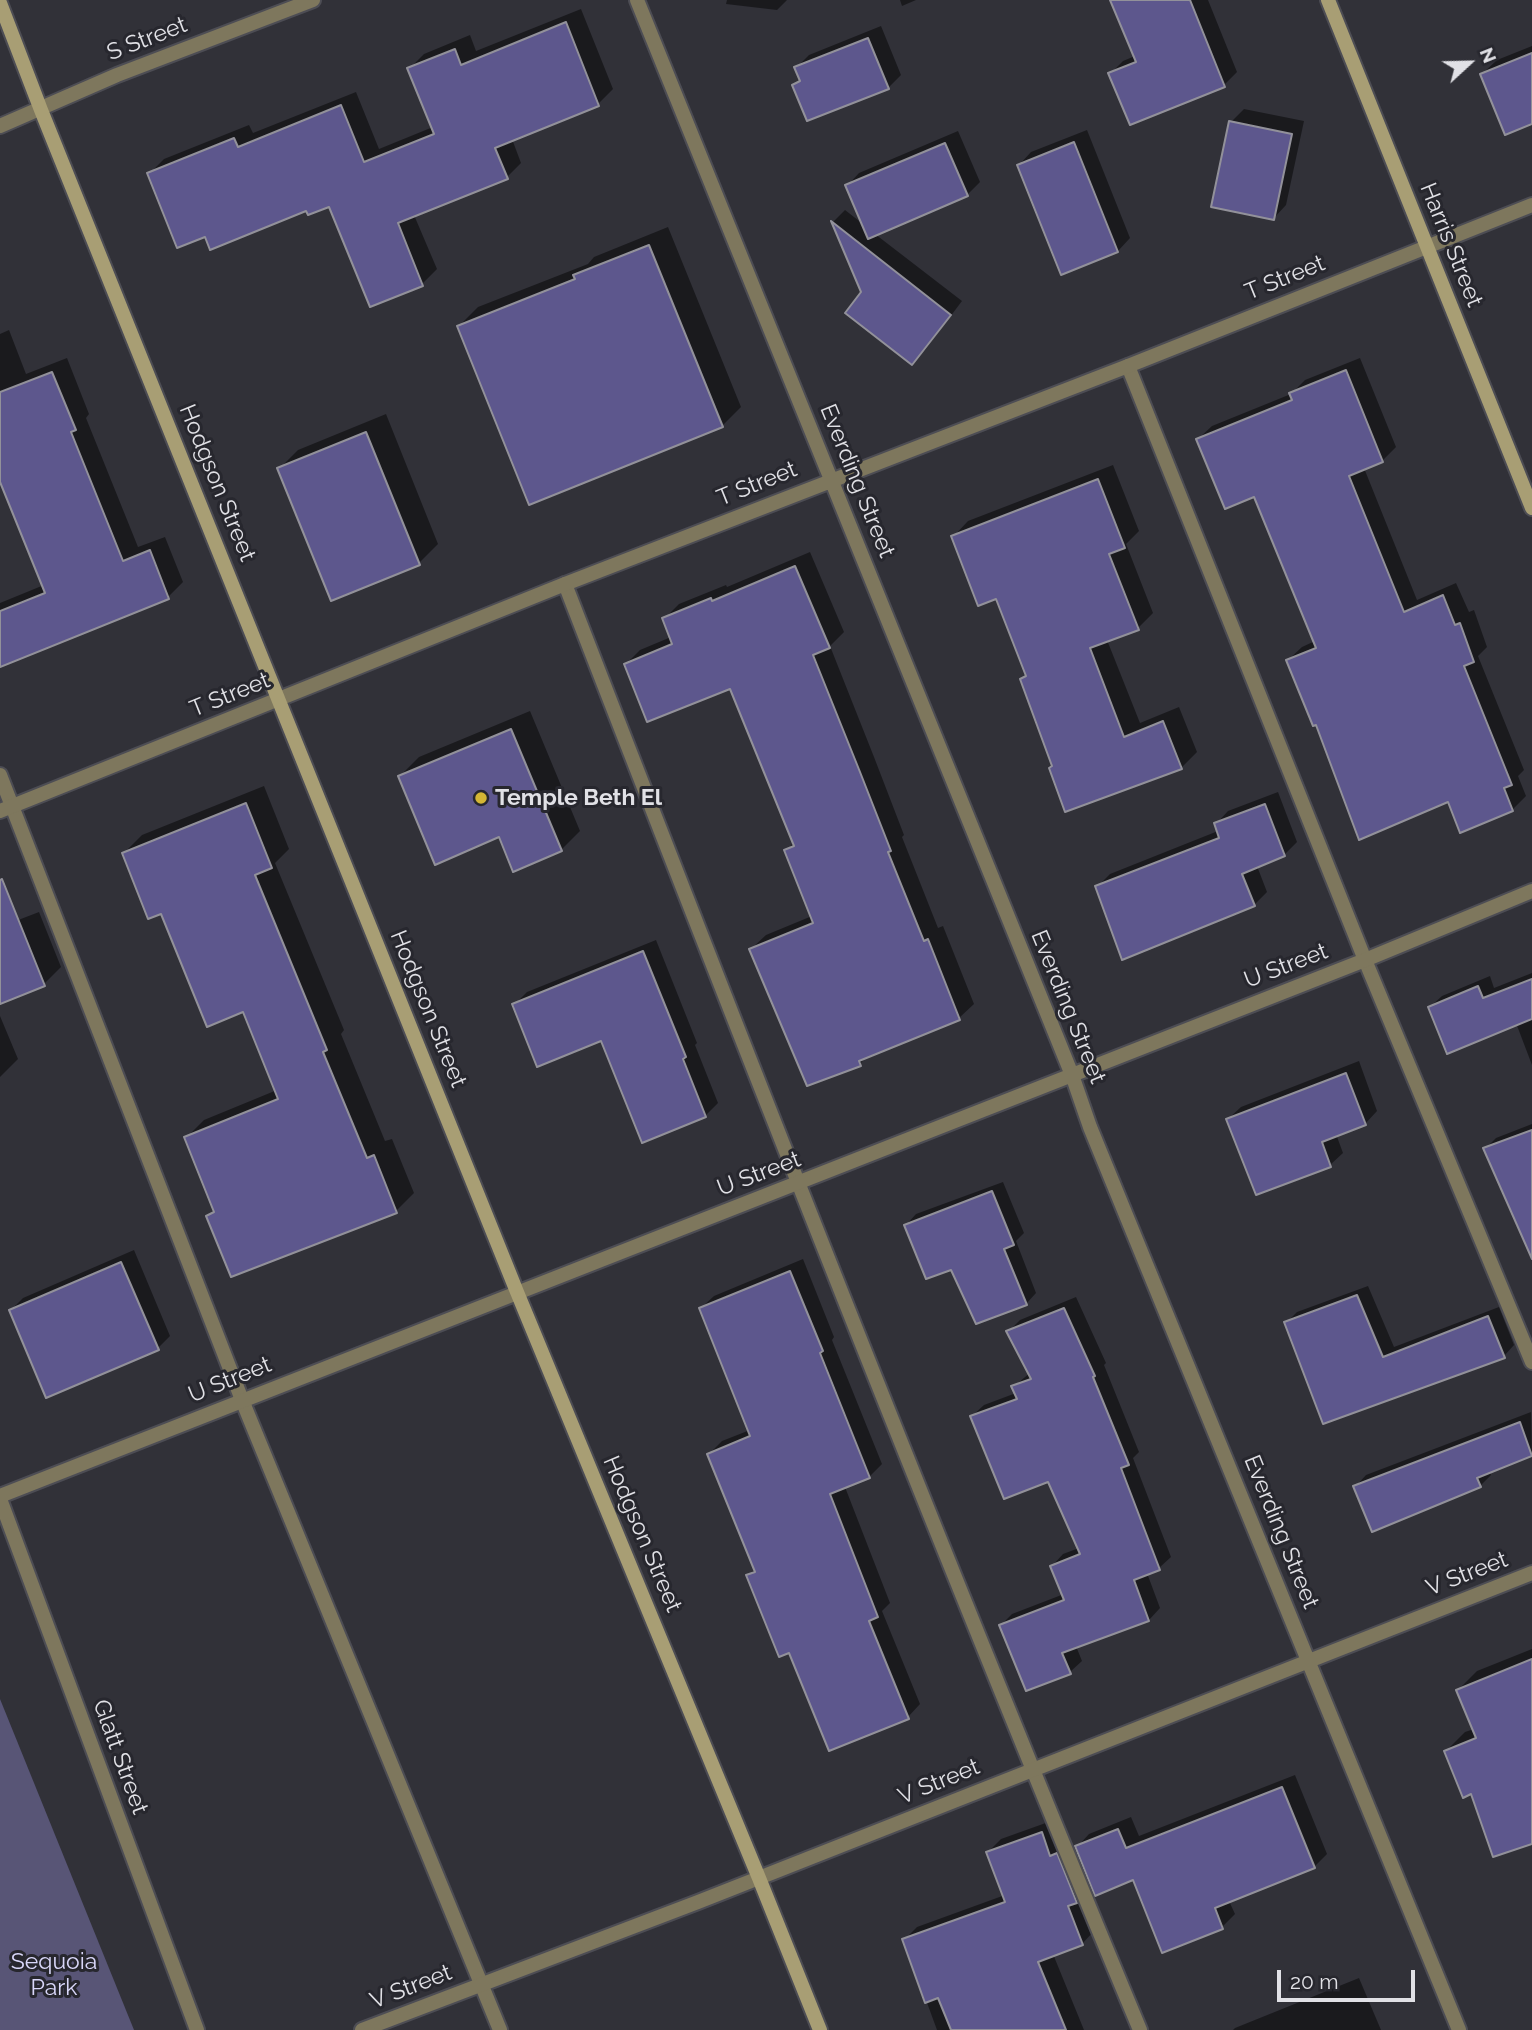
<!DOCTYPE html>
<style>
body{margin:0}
#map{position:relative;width:1532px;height:2030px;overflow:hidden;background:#313138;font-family:Raleway,sans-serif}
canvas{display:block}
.north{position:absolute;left:1434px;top:28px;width:70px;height:70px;-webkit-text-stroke:5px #27272e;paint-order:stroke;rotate:68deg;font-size:19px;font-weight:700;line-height:28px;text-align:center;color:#e1e1e6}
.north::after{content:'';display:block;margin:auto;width:24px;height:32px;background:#e1e1e6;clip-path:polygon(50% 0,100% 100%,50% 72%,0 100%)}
.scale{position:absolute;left:1277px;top:1970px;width:138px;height:32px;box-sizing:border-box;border:4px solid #e1e1e6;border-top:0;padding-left:9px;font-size:21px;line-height:24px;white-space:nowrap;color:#e1e1e6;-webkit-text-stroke:5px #27272e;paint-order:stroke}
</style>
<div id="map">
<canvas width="1532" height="2030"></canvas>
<div class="north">N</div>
<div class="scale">20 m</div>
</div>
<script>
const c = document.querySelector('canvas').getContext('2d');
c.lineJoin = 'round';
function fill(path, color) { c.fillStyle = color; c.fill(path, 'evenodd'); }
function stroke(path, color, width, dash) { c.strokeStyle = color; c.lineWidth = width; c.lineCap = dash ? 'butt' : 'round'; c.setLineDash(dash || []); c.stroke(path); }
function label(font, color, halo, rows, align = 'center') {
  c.font = font + ' Raleway,sans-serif'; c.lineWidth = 6; c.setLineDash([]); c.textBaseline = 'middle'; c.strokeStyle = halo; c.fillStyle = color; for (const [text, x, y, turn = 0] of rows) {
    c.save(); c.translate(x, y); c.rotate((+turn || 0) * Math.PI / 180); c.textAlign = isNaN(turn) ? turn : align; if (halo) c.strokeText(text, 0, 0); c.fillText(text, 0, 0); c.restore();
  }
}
const green = new Path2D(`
 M0,1699L134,2030H0Z`);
const shadow = new Path2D(`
 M727,0H787L777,10L726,4Z
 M900,0H916L902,6Z
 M1112,0H1208L1237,72L1224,85L1130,123L1110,74L1123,61L1135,56Z
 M581,9L613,89L598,104L512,139L521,163L507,177L414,215L437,269L422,284L330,204L206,234L149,174L164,159L249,125L253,133L356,92L379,149L433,127L409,69L424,54L470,35L476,51Z
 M881,26L901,75L888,88L794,86L801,79L796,68L809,55Z
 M1532,46V122L1482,74L1497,60Z
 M1244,109L1304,121L1286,205L1274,218L1231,122Z
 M1087,130L1130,238L1118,251L1019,165L1031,152Z
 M958,131L980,182L967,195L875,234L962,301L925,350L912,363L863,292L833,222L845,210L863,224L847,186L859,173Z
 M668,227L741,407L722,426L459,326L478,307L588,264L594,257Z
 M9,330L26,374L67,358L89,414L86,418L138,547L165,537L183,582L168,597L0,665V603L44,585L0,478V334Z
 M1360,358L1396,447L1382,461L1364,468L1417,600L1456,583L1469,612L1474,610L1487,647L1478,656L1524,770L1518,776L1526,796L1512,810L1449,800L1317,723L1288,660L1302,647L1315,641L1255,495L1198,439L1212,426L1291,394L1305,380Z
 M386,414L438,544L419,563L279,469L298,450Z
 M1113,465L1139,531L1126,544L1153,613L1138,628L1107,640L1140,723L1179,707L1197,752L1182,767L1066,809L1054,766L1022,679L1027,674L997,597L953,537L968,521Z
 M810,552L844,632L830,646L874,757L904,835L902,837L938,928L943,926L974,1004L959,1018L869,1054L860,1064L751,949L766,935L812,916L786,851L794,842L731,686L626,664L640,650L671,637L664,619L679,604L726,585L727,587Z
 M530,711L580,831L561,850L500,835L400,776L419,757Z
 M264,786L289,849L275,863L344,1030L341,1034L385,1141L392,1139L414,1193L396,1211L208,1216L215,1209L186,1138L204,1120L277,1090L244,1010L162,911L124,853L142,835Z
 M1278,792L1297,842L1284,855L1257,866L1267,892L1254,905L1097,887L1110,874L1218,831L1216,824L1228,811Z
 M39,912L61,967L44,984L0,1002V927Z
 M656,940L697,1043L695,1045L718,1103L705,1116L602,1039L514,1005L527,992Z
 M1532,973V1065L1516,1023L1430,1007L1442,996L1490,976L1494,988Z
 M0,1016L18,1059L0,1077Z
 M1359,1061L1377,1111L1365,1124L1336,1134L1343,1153L1330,1165L1228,1119L1241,1107Z
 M1532,1124V1200L1485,1149L1496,1138Z
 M1003,1182L1024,1233L1016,1241L1036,1293L1026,1304L906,1225L916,1214Z
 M134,1250L170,1336L158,1348L11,1310L23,1298Z
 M803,1259L834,1337L832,1340L882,1464L869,1477L845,1487L890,1603L882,1611L920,1704L908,1717L790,1650L748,1576L755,1569L709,1454L722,1441L750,1430L701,1308L714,1296Z
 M1368,1286L1394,1347L1499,1307L1514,1345L1504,1356L1324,1421L1286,1323L1297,1312Z
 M1076,1297L1106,1363L1104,1365L1139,1452L1133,1458L1171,1557L1159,1568L1147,1573L1160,1608L1149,1620L1076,1646L1082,1661L1070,1672L1001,1625L1012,1614L1064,1594L1052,1566L1063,1554L1079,1548L1049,1480L972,1416L984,1405L1016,1393L1013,1387L1030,1373L1009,1331L1020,1320Z
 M1531,1412L1532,1454L1490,1471L1491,1475L1480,1486L1355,1487L1366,1475Z
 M1532,1649V1842L1472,1792L1446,1751L1465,1732L1474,1729L1458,1690L1477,1671Z
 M1295,1775L1327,1854L1314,1867L1229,1901L1235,1914L1222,1927L1077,1847L1089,1834L1131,1817L1139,1836Z
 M1054,1820L1094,1931L1082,1944L1053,1954L1084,2030H937L904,1940L917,1927L1005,1895L988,1852L1001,1839Z
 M1359,1978L1381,2030H1233L1235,2028Z`);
const building = new Path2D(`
 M1110,0H1190L1225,87L1130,125L1108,73L1136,62Z
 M566,22L599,106L495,148L508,179L398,223L423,286L370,307L329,207L308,215L306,211L210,250L205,237L177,248L147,173L234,138L238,147L341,105L364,162L434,134L407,68L455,49L461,65Z
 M868,38L889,89L807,121L792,85L800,81L794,67Z
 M1532,53V124L1505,135L1480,74Z
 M1229,121L1292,134L1274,220L1211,207Z
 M1074,142L1118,252L1061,275L1017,165Z
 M945,143L968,196L868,239L845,185Z
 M831,221L951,315L912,365L845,313L861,292Z
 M649,245L723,427L529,505L457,326L575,279L573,275Z
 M1346,370L1383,462L1349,476L1404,612L1443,595L1455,625L1460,623L1474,662L1464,666L1512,785L1504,788L1513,811L1460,833L1448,802L1359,840L1316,725L1313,726L1286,660L1316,648L1254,497L1225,509L1196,439L1292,400L1289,393Z
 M52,372L76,430L71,432L123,561L150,550L169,599L0,667V611L45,593L0,482V392Z
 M366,432L420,565L331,601L277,468Z
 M1098,479L1125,548L1109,554L1139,630L1090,648L1124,737L1163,721L1182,769L1065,812L1049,768L1052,766L1020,679L1026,676L996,599L978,606L951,536Z
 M795,566L830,648L813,655L860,772L891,851L888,852L924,941L928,939L960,1020L859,1061L861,1066L807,1086L749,949L813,923L784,850L794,846L730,689L647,722L624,664L672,644L662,618L711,598L712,601Z
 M511,729L562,851L513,872L499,837L435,865L398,776Z
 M246,803L272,868L255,875L327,1050L323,1052L367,1158L374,1155L397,1213L231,1277L206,1216L214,1212L184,1137L278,1099L243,1012L207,1027L161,914L148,919L122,853Z
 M1265,804L1285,856L1242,874L1255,906L1122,960L1095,886L1219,838L1214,823Z
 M2,879L45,986L0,1004V880Z
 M643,951L686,1057L683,1059L706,1117L642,1143L601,1041L537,1067L512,1004Z
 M1532,979V1019L1447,1054L1428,1007L1478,986L1483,998Z
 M1346,1073L1366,1125L1322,1142L1331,1167L1256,1195L1226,1119Z
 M1532,1130V1259L1483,1148Z
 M992,1191L1014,1245L1004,1249L1027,1305L976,1324L951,1270L926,1279L904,1225Z
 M121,1262L159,1350L46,1398L9,1310Z
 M790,1271L823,1351L820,1353L870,1478L830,1494L878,1617L869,1621L909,1719L829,1751L789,1653L779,1657L746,1575L755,1572L707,1454L750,1436L699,1308Z
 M1357,1295L1383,1357L1488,1316L1505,1358L1323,1424L1284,1322Z
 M1064,1308L1095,1376L1093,1377L1129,1465L1121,1468L1160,1570L1134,1580L1149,1621L1062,1653L1071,1674L1026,1691L999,1625L1064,1600L1050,1566L1080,1554L1048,1482L1004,1499L970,1416L1017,1399L1011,1386L1031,1379L1006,1331Z
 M1520,1422L1532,1456L1477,1478L1481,1487L1372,1532L1353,1486Z
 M1532,1659V1844L1493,1857L1471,1794L1463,1798L1444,1751L1476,1738L1456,1690Z
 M1282,1787L1315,1868L1215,1908L1223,1929L1162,1953L1133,1880L1095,1896L1075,1846L1118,1829L1126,1848Z
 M1042,1832L1050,1856L1057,1853L1077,1903L1068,1906L1083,1945L1038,1962L1066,2030H951L938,1998L925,2003L902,1939L1005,1902L986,1852Z`);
const lane = new Path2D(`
 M1128,366L1365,960L1532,1362
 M565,584C752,1068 941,1551 1140,2030
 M0,775L242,1400L500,2030`);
const street = new Path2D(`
 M637,0L1072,1075L1090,1127L1459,2030
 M0,126L117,75L313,0
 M0,811L565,584L1128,366L1532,205
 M0,1496L1365,960L1532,891
 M0,1499L197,2030
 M362,2030L698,1902L1532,1573`);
const secondary = new Path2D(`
 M1328,0L1532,508
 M0,3L41,110L517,1292L759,1878L820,2030`);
const markers = [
 [481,798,7,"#d4b635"]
];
const streetNames = [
 ["S Street",147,39,-21],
 ["Harris Street",1451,245,68],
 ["T Street",1285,278,-22],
 ["Everding Street",857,481,68],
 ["Hodgson Street",217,483,68],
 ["T Street",757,484,-22],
 ["T Street",230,695,-22],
 ["U Street",1286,966,-21],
 ["Everding Street",1068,1007,68],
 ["Hodgson Street",428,1009,68],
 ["U Street",759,1174,-21],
 ["U Street",230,1380,-22],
 ["Everding Street",1281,1532,68],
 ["Hodgson Street",642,1534,67],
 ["V Street",1467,1574,-21],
 ["Glatt Street",120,1757,70],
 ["V Street",939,1782,-22],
 ["V Street",411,1987,-21]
];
const poiNames = [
 ["Temple Beth El",495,798]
];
const parkNames = [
 ["Sequoia",54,1962],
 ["Park",54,1988]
];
fill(green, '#585576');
fill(shadow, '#0007');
fill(building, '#5d578d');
stroke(building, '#92919a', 2);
stroke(lane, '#4d4d54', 18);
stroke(street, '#4d4d54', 18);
stroke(secondary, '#4d4d54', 18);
stroke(lane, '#7e775d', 14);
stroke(street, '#7e775d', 14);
stroke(secondary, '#a89e74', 14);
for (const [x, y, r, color] of markers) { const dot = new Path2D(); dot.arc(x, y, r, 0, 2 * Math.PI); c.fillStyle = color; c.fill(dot); stroke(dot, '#27272e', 2.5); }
label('23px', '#e1e1e6', '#27272e', streetNames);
label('bold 23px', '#e1e1e6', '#27272e', poiNames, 'left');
label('23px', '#d9d7f9', '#27272e', parkNames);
</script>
